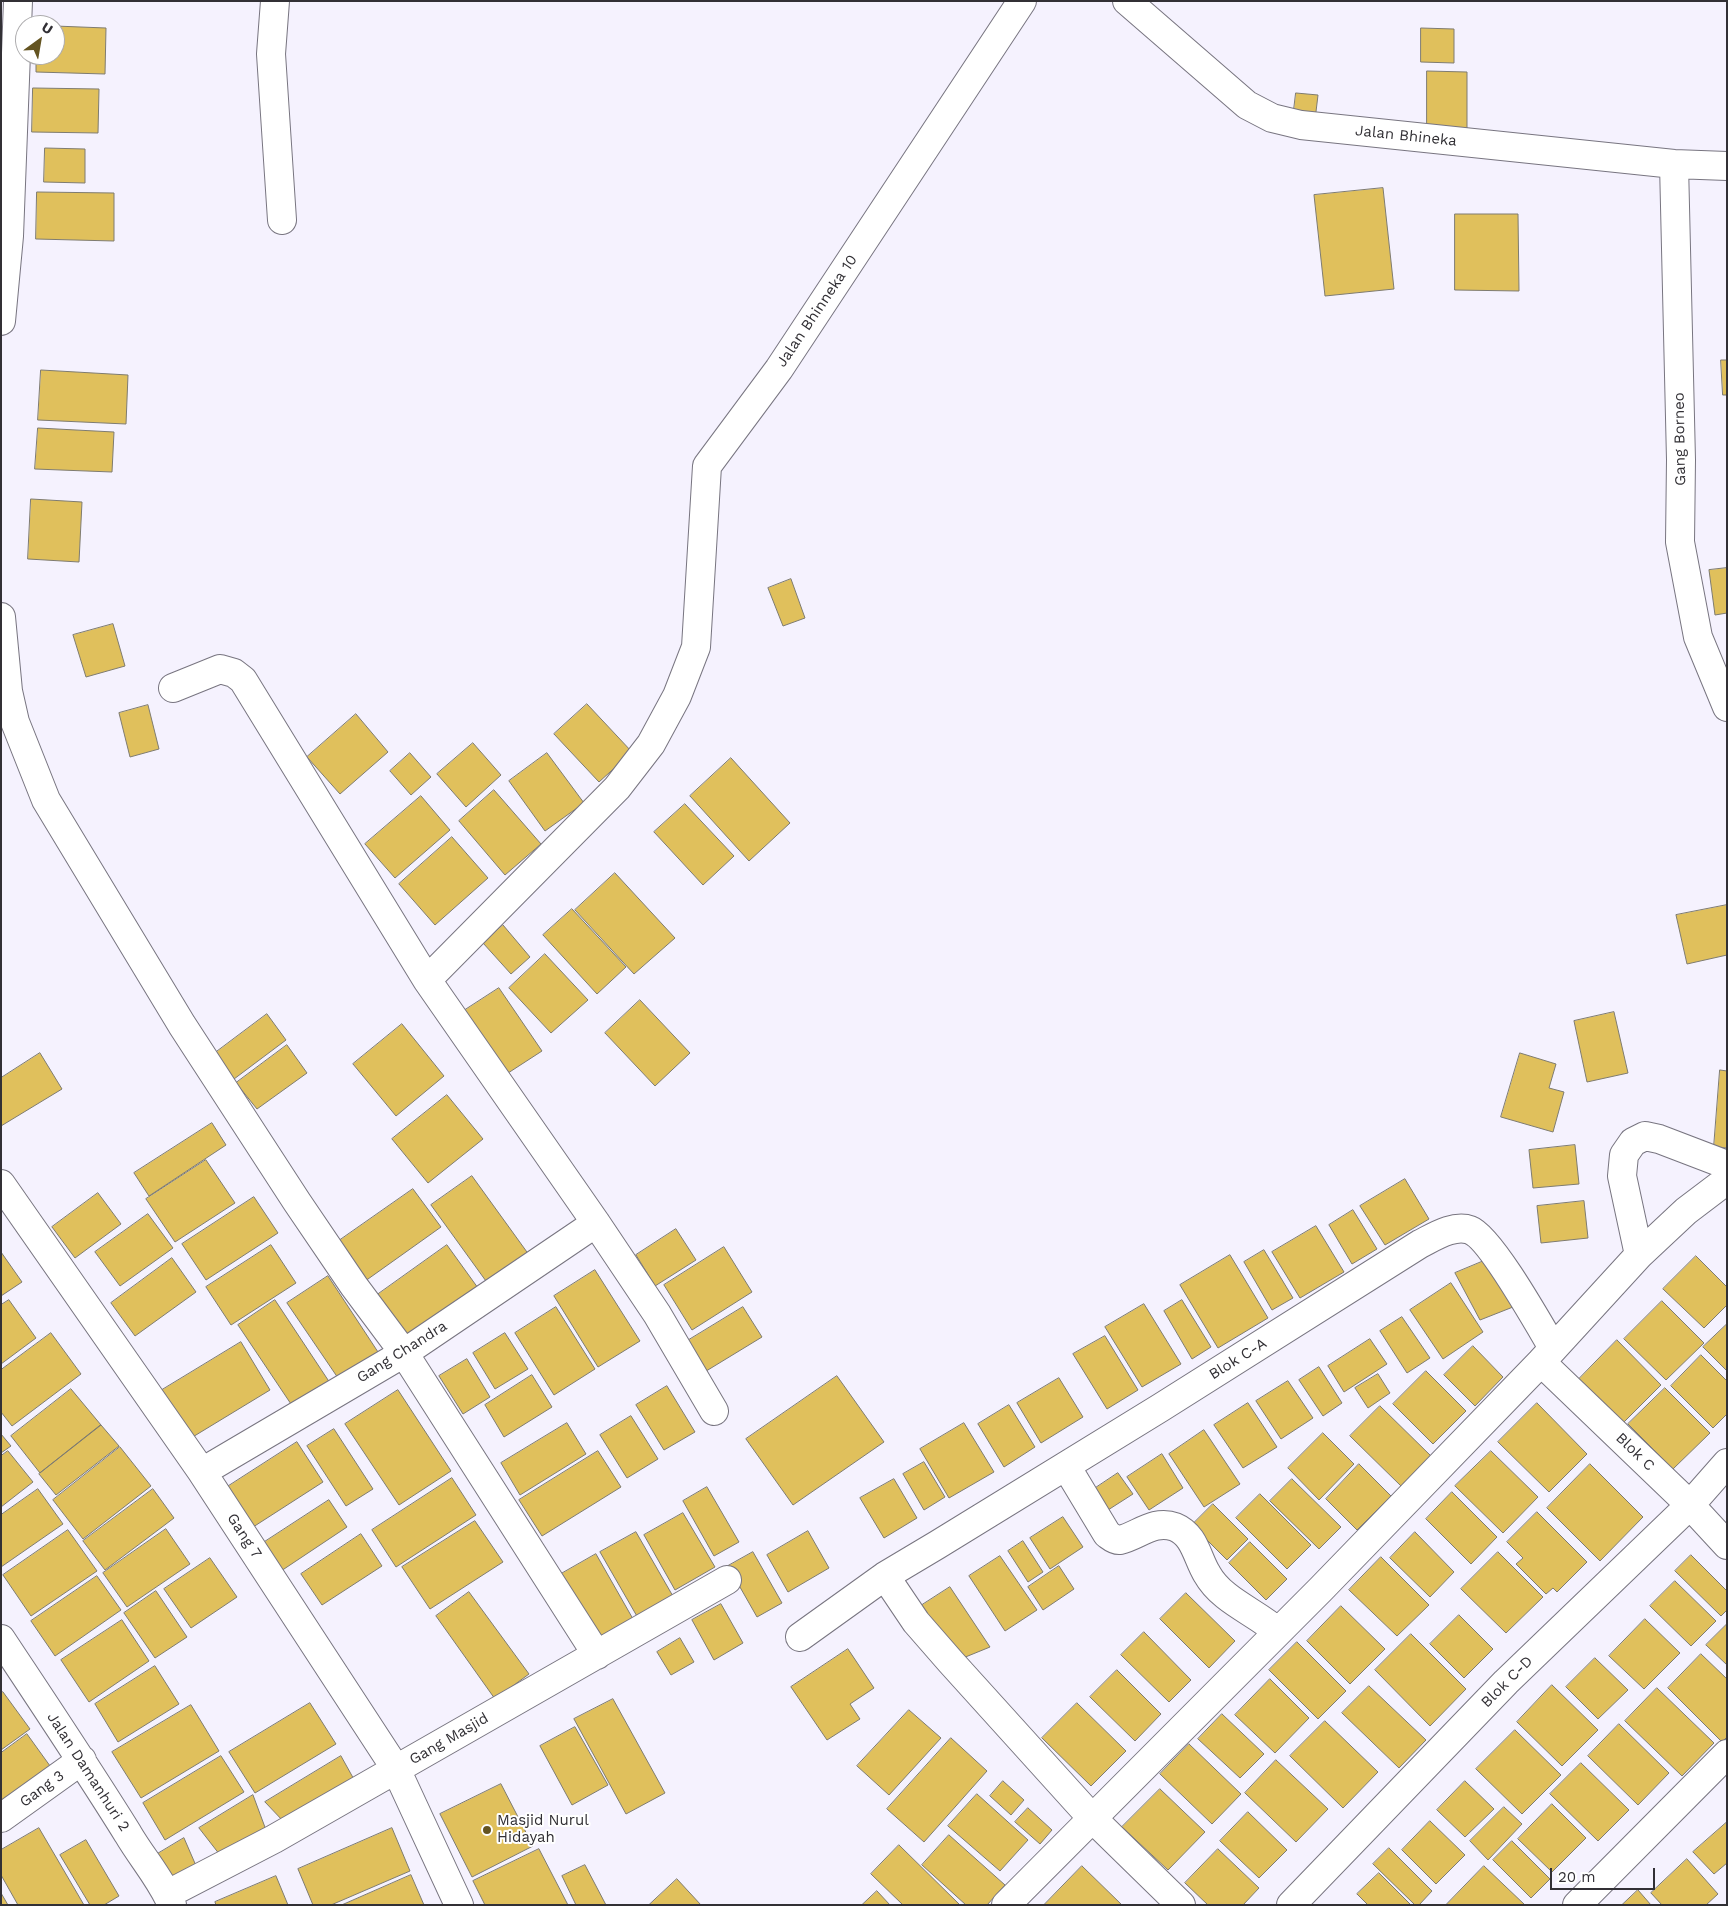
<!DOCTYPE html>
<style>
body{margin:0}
#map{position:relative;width:1728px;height:1906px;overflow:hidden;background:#f5f2fe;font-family:"Work Sans",sans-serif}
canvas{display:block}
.frame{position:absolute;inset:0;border:2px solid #323035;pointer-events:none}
.north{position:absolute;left:15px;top:15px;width:50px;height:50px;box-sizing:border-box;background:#fff;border:1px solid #adacae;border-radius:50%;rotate:32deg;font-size:14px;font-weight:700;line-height:20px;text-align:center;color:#323035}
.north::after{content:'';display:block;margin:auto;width:18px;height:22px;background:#645421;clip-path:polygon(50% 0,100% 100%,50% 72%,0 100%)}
.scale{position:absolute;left:1550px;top:1868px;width:105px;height:22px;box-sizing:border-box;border:2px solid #323035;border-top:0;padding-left:6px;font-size:15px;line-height:18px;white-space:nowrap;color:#323035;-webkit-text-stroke:4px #fff;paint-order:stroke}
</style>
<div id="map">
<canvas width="1728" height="1906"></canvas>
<div class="frame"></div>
<div class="north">U</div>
<div class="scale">20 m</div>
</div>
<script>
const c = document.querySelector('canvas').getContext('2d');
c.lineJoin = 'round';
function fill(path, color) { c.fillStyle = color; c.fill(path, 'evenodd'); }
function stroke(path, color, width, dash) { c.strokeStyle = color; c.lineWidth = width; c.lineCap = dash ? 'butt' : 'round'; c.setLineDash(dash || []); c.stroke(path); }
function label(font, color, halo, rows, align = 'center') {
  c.font = font + ' "Work Sans",sans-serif'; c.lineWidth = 4; c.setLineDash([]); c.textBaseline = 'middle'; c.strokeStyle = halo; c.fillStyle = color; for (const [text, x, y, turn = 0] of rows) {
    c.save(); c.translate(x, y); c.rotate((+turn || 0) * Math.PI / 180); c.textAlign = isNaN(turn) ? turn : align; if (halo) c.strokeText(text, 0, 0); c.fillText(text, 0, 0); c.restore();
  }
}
const building = new Path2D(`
 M55,26L106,28L105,74L36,72V55H55Z
 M1421,28L1454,29V63L1421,62Z
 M1427,71L1467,72V134L1427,133Z
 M33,88L99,89L98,133L32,132Z
 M1296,93L1318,95L1315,120L1293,118Z
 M45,148L85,149V183L44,182Z
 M1383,188L1394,289L1325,296L1314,195Z
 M37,192L114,193V241L36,239Z
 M1455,214H1518L1519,291L1455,290Z
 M1721,360H1727V395H1723Z
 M41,370L128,375L126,424L38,420Z
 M38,428L114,432L112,472L35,469Z
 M31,499L82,502L79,562L28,559Z
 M1727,568V613L1715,615L1709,570Z
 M791,579L805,618L783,626L768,588Z
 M113,624L125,666L86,677L73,635Z
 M587,704L632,752L599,782L554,734Z
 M148,705L159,749L130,757L119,713Z
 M356,714L388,752L340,794L307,757Z
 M473,743L501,775L466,807L437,774Z
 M410,753L431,777L411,795L390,771Z
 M547,753L584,803L545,831L509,781Z
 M731,758L790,823L749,861L690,796Z
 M494,790L541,844L505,875L459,821Z
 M421,796L450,830L395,878L365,844Z
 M685,804L734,856L703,885L654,832Z
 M452,837L488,878L435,925L399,884Z
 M615,873L675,938L634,974L575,910Z
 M1727,905V955L1687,964L1676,915Z
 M572,909L626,967L597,994L543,935Z
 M503,925L530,957L511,974L483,943Z
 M545,954L588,1000L551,1033L509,988Z
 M499,988L542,1051L505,1075L462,1012Z
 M640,1000L690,1053L655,1086L605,1033Z
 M1614,1012L1628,1073L1587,1082L1574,1021Z
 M267,1014L286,1040L234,1079L215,1053Z
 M402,1024L444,1076L396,1116L353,1064Z
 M287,1045L307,1073L257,1109L236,1083Z
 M40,1053L62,1089L1,1126V1078Z
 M1520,1053L1556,1064L1549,1088L1564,1092L1553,1132L1501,1117Z
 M1720,1070L1727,1071V1148L1714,1147Z
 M447,1095L483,1139L428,1183L392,1139Z
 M212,1123L226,1145L149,1196L134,1173Z
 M1575,1145L1579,1184L1533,1188L1529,1150Z
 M206,1160L235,1203L175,1242L146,1199Z
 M472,1176L532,1259L491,1288L431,1205Z
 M1405,1179L1429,1219L1385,1245L1360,1206Z
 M413,1189L441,1227L361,1284L333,1245Z
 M98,1193L121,1224L75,1258L52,1227Z
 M254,1197L278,1233L206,1280L182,1244Z
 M1584,1201L1588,1238L1541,1243L1537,1206Z
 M1353,1210L1377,1249L1352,1264L1329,1225Z
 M148,1214L173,1248L120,1286L95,1252Z
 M1316,1226L1344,1272L1300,1298L1272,1252Z
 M676,1229L696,1260L655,1286L636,1255Z
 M271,1245L296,1283L231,1325L206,1287Z
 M447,1245L478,1288L407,1338L377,1295Z
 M724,1247L752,1292L692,1330L664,1285Z
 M1264,1250L1293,1298L1272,1310L1244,1262Z
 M1,1252L22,1282L1,1296Z
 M1230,1255L1268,1318L1218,1348L1180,1285Z
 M1696,1256L1727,1287V1305L1704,1328L1663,1289Z
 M172,1258L196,1292L135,1336L111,1303Z
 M1491,1258L1513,1307L1480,1320L1455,1273Z
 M595,1270L640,1341L598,1367L554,1296Z
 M328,1276L378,1352L338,1378L287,1303Z
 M1451,1283L1483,1332L1443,1359L1410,1310Z
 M9,1300L36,1338L1,1364V1305Z
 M275,1300L332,1386L295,1410L238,1325Z
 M1182,1300L1211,1347L1192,1359L1164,1311Z
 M1662,1301L1704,1343L1666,1380L1624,1339Z
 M1144,1304L1181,1364L1142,1387L1105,1327Z
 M556,1307L595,1369L554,1395L515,1333Z
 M743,1307L762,1337L698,1376L679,1346Z
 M1402,1317L1430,1358L1407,1373L1380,1331Z
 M1727,1324V1371L1703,1347Z
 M51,1333L81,1374L12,1426L1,1412V1370Z
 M505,1333L528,1369L495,1389L473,1353Z
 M1105,1336L1138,1390L1107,1409L1073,1354Z
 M1370,1339L1387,1364L1344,1392L1328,1366Z
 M1617,1340L1661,1385L1623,1423L1579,1379Z
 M241,1342L270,1390L191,1438L162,1390Z
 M1473,1346L1503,1377L1475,1406L1444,1375Z
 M1701,1355L1727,1381V1414L1713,1428L1671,1386Z
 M467,1359L490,1397L463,1414L439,1376Z
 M1319,1367L1342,1403L1323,1416L1299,1380Z
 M1426,1371L1466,1411L1433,1444L1393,1404Z
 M1378,1374L1390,1393L1368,1408L1355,1388Z
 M532,1375L552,1407L504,1437L485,1405Z
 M837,1376L884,1442L793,1505L746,1439Z
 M1059,1378L1083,1417L1041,1443L1017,1403Z
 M1288,1381L1313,1418L1281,1439L1256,1401Z
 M667,1386L695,1432L664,1450L636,1405Z
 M1665,1388L1710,1433L1673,1469L1628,1424Z
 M71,1389L101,1425L40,1473L11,1436Z
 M398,1390L451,1471L399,1505L345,1424Z
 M1248,1403L1277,1447L1243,1468L1214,1425Z
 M1537,1403L1587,1454L1549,1492L1498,1442Z
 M1009,1405L1035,1447L1004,1467L978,1424Z
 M1380,1406L1431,1456L1401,1486L1350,1436Z
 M631,1416L658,1459L627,1478L600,1435Z
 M567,1423L586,1454L520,1495L501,1463Z
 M964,1423L994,1472L949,1498L920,1449Z
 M101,1425L119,1446L56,1495L39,1474Z
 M334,1429L373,1489L346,1506L307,1446Z
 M1204,1430L1240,1484L1204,1507L1169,1454Z
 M1323,1433L1354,1464L1319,1500L1288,1468Z
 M1,1434L11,1446L1,1453Z
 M297,1442L323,1482L250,1529L224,1489Z
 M120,1447L151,1486L83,1539L53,1500Z
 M8,1451L33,1482L1,1507V1456Z
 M598,1451L621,1487L542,1536L519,1500Z
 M1491,1451L1538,1497L1503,1533L1455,1486Z
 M1162,1454L1183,1488L1149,1510L1127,1477Z
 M924,1462L945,1497L924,1510L903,1474Z
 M1359,1464L1391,1496L1357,1530L1326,1499Z
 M1590,1464L1643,1517L1600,1561L1547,1508Z
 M1118,1473L1133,1494L1108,1510L1094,1489Z
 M452,1478L476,1515L396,1567L372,1530Z
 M894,1479L917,1518L884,1538L860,1498Z
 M1292,1479L1341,1527L1319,1549L1270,1501Z
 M707,1487L739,1542L714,1556L683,1501Z
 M38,1489L63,1524L1,1567V1515Z
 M153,1489L174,1518L105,1570L83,1541Z
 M1452,1492L1497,1537L1471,1564L1426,1519Z
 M1260,1494L1311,1545L1287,1569L1236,1518Z
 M329,1500L347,1527L281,1571L263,1543Z
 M1213,1504L1248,1539L1227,1560L1192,1525Z
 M1537,1512L1587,1562L1557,1592L1553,1588L1546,1594L1516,1564L1523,1558L1507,1542Z
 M683,1513L715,1567L675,1590L644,1535Z
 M1063,1517L1083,1547L1050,1569L1030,1538Z
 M475,1521L503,1562L430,1609L402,1567Z
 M166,1529L190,1564L127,1607L103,1573Z
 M68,1530L97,1571L31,1616L3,1575Z
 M808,1531L829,1568L788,1592L767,1555Z
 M636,1532L674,1598L638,1618L600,1552Z
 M1415,1532L1454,1572L1430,1597L1390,1558Z
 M361,1534L382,1566L322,1605L301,1574Z
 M1023,1541L1043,1572L1028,1582L1008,1551Z
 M1250,1542L1287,1579L1266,1600L1229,1563Z
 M753,1552L782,1603L757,1617L728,1566Z
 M1498,1552L1543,1597L1506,1633L1461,1589Z
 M596,1554L637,1626L595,1650L554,1578Z
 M1691,1555L1727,1591V1610L1721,1616L1675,1571Z
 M1000,1556L1037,1610L1005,1631L969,1576Z
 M1381,1557L1429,1605L1397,1636L1349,1590Z
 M210,1558L237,1597L191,1628L164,1589Z
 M1059,1566L1074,1589L1043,1610L1028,1587Z
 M97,1576L121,1610L55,1656L31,1621Z
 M1675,1581L1716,1621L1691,1646L1650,1606Z
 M950,1587L990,1647L963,1658L919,1607Z
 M156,1591L187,1637L155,1658L124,1613Z
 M469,1592L529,1674L495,1699L436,1616Z
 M1186,1593L1235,1641L1209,1668L1160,1619Z
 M721,1604L743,1643L714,1660L692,1620Z
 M1341,1606L1385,1649L1350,1684L1307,1641Z
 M1459,1615L1493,1649L1464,1678L1430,1644Z
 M1645,1619L1680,1653L1644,1689L1609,1656Z
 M122,1620L149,1661L89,1702L61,1660Z
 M1727,1624V1665L1706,1645Z
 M1144,1632L1191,1680L1169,1702L1121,1655Z
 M1411,1634L1466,1689L1430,1726L1375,1670Z
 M680,1638L694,1662L671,1675L657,1652Z
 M1297,1642L1346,1691L1318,1719L1269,1670Z
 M848,1649L874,1688L850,1704L860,1719L827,1740L791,1687Z
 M1701,1654L1727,1679V1737L1722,1742L1668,1688Z
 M1595,1658L1628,1690L1598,1719L1566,1687Z
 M155,1666L179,1704L118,1742L95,1704Z
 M1117,1670L1161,1714L1135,1741L1090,1697Z
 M1270,1679L1309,1718L1275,1753L1235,1715Z
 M1552,1685L1598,1730L1562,1766L1517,1722Z
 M1369,1686L1426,1740L1399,1768L1342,1713Z
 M1657,1688L1714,1743L1682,1776L1625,1721Z
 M3,1692L30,1729L1,1750V1693Z
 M613,1699L665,1793L626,1814L574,1719Z
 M310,1703L336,1744L255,1793L229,1752Z
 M1077,1703L1126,1751L1091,1786L1042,1738Z
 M191,1705L219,1751L141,1798L112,1752Z
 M909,1710L941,1738L889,1795L857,1766Z
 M1222,1714L1264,1754L1240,1778L1198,1739Z
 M1325,1721L1378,1772L1343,1808L1290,1756Z
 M1619,1724L1669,1773L1638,1805L1588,1756Z
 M575,1727L608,1785L572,1805L540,1746Z
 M1515,1730L1561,1775L1522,1814L1476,1769Z
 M27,1734L58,1777L1,1818V1753Z
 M951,1738L987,1771L924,1842L887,1809Z
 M1189,1744L1241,1794L1212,1824L1160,1774Z
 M221,1756L244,1792L165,1840L143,1803Z
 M341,1756L356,1783L284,1822L265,1802Z
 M1276,1760L1328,1809L1296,1842L1245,1793Z
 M1581,1763L1629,1810L1598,1841L1550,1794Z
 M1003,1781L1024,1800L1011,1815L990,1796Z
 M1465,1781L1494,1809L1465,1837L1437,1810Z
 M501,1784L533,1846L472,1877L440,1814Z
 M1160,1789L1205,1832L1168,1870L1122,1827Z
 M977,1794L1028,1840L1000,1871L948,1826Z
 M253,1795L266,1830L220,1855L199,1828Z
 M1552,1804L1586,1838L1552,1872L1518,1839Z
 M1504,1807L1522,1824L1488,1860L1470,1841Z
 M1028,1808L1052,1830L1040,1844L1015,1822Z
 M1248,1812L1287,1850L1259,1878L1220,1841Z
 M1430,1821L1465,1855L1436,1884L1402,1850Z
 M1727,1822V1863L1714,1874L1693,1852Z
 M39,1828L84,1905H18L1,1875V1850Z
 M392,1828L410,1871L331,1905H313L298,1869Z
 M949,1835L1005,1885L987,1905H966L922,1865Z
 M184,1838L197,1868L174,1883L154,1856Z
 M86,1840L119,1896L104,1905H90L60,1855Z
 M1512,1841L1550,1879L1531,1898L1493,1860Z
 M899,1845L960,1905H903L871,1874Z
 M1389,1848L1432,1891L1419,1905H1415L1373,1864Z
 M539,1849L568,1905H485L473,1881Z
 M1218,1849L1259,1888L1243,1905H1208L1185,1883Z
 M1687,1859L1718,1894L1706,1905H1662L1651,1893Z
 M585,1865L606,1905H576L562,1876Z
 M1082,1866L1122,1905H1044Z
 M1484,1866L1525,1905H1446Z
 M1379,1873L1411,1905H1368L1357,1894Z
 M411,1875L424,1905H342Z
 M276,1876L288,1905H216L215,1902Z
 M677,1879L701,1905H649Z
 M1638,1890L1651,1905H1622Z
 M877,1891L890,1905H862Z
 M1,1893L8,1905H1Z`);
const street = new Path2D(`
 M275,1L271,54L282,220
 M1127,1L1247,105L1272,118L1301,125L1674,164L1727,166
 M1674,164L1681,460L1680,542L1698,637L1727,707
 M1,321L9,236L18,1
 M1,617L8,691L15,722L46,800L182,1025L297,1202L354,1286L404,1353L597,1655
 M173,688L220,669L234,673L243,680L427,980L596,1223L657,1314L714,1411
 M427,980L617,788L651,744L677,696L696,647L707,466L779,369L1022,1
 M1,1184L202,1472L396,1769L459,1905
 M1639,1255L1622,1176L1624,1155L1633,1142L1645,1136L1659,1139L1727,1165
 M1541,1362L1690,1505L1727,1545
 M1066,1466L1107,1534C1110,1536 1115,1541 1120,1540C1138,1536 1154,1519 1175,1527C1195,1535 1197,1558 1207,1574C1222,1601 1256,1612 1278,1632
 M202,1472L404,1353L596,1223
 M885,1576L916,1622L950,1661L1092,1818L1181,1905
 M800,1637L885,1576L937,1545L1160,1408L1420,1244C1434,1237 1454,1224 1470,1230C1490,1237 1540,1326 1553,1348
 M1,1639C44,1704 87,1768 128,1834C142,1858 161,1879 172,1905
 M1,1818L82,1760
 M168,1894L274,1839L727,1580
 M1006,1905L1321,1589L1541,1362L1639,1255L1686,1211L1727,1180
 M1291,1905L1506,1682L1690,1505L1727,1463
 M1577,1905L1727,1754`);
const markers = [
 [487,1830,5,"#645421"]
];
const streetNames = [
 ["Jalan Bhineka",1406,136,6],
 ["Jalan Bhinneka 10",817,311,-56],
 ["Gang Borneo",1680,439,-91],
 ["Gang Chandra",402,1352,-32],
 ["Blok C-A",1238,1359,-32],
 ["Blok C",1635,1452,44],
 ["Gang 7",244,1536,57],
 ["Blok C-D",1507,1682,-45],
 ["Gang Masjid",449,1739,-30],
 ["Jalan Damanhuri 2",88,1772,57],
 ["Gang 3",42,1789,-36]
];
const poiNames = [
 ["Masjid Nurul",497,1821],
 ["Hidayah",497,1838]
];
fill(building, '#e0c05c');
stroke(building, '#7e7b70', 1);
stroke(street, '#787580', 30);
stroke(street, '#fff', 28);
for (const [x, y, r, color] of markers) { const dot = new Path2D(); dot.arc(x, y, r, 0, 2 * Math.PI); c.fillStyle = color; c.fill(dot); stroke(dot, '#fff', 2); }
label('15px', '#323035', '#fff', streetNames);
label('15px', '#323035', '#fff', poiNames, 'left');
</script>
